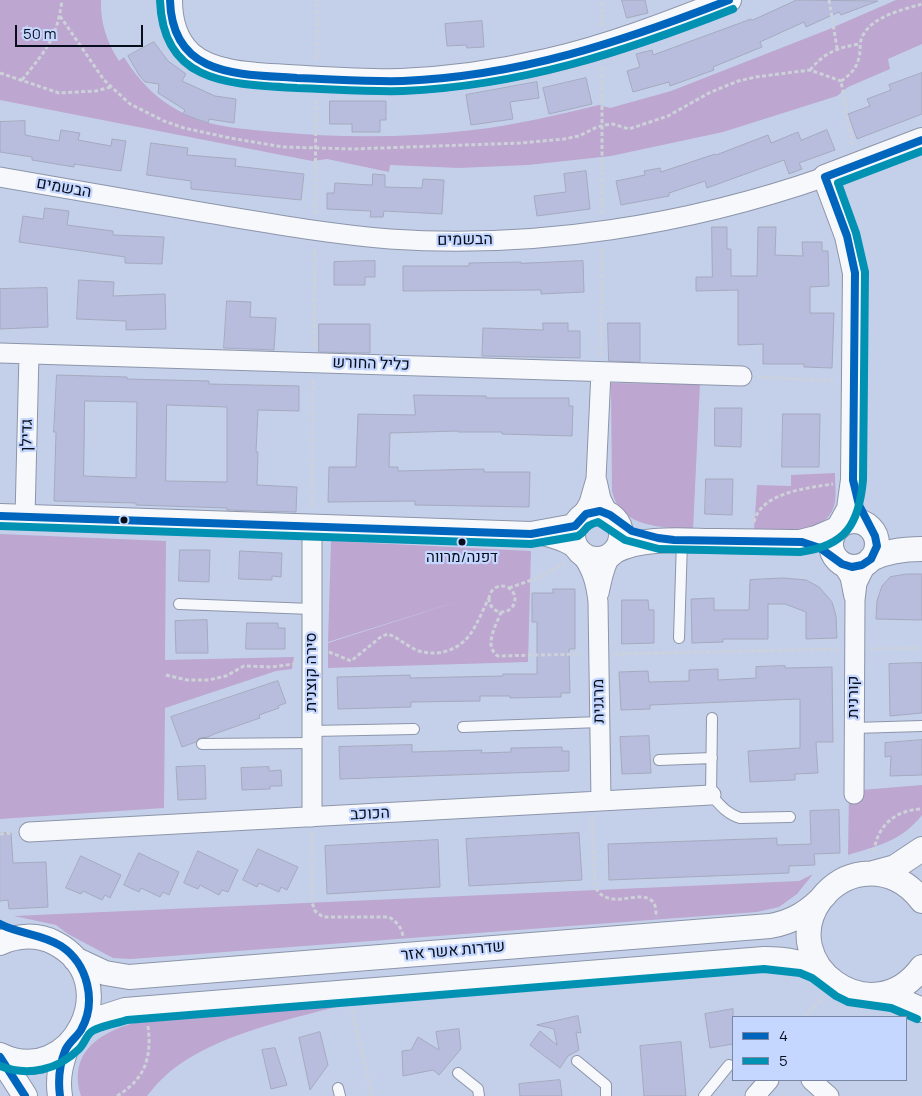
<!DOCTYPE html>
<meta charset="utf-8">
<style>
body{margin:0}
#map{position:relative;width:922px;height:1096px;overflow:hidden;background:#c4d0ea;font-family:Manrope,sans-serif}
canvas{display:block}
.legend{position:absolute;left:732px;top:1016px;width:175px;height:65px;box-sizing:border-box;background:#c5d7fe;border:1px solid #7986a4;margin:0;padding:6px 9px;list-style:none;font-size:15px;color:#060d1d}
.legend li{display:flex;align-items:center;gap:10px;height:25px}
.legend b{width:25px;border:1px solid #7986a4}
.scale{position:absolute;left:15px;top:25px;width:128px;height:22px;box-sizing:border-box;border:2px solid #060d1d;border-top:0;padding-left:6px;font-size:15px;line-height:18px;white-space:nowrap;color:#060d1d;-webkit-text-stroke:4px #c5d7fe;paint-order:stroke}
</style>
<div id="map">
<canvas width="922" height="1096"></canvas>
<ul class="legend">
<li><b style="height:6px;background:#0065bd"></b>4</li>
<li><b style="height:6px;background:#0192b3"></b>5</li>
</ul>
<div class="scale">50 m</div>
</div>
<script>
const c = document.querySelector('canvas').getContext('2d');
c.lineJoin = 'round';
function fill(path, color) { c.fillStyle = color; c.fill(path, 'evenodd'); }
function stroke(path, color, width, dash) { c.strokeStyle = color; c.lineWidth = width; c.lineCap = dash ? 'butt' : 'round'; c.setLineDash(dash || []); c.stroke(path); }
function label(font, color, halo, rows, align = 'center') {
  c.font = font + ' Manrope,Heebo,sans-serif'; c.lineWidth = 4.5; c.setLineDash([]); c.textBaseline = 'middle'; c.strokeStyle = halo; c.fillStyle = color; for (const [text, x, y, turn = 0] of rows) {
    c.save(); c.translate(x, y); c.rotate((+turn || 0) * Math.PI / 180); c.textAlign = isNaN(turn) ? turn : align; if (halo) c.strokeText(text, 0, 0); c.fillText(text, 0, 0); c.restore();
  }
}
const green = new Path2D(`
 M0,0H101C100,22 107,43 119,61L124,57C140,83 159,102 187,115C214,128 246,129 276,132C341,138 408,138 473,130C515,125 557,115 599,105L610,108L671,91L827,30L896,0H922V44L888,59L890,69L848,87L837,96L723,132L611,156L528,165L459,168L390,165L389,172L327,159L312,161L0,100Z
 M611,383L700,384L693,530C661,526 621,529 612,491Z
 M835,473C835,484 837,500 833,509C822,536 778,530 754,530L757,485L791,486V475Z
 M0,534L166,541L165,660L294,657L292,669L276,671L165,708L164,808L0,819Z
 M331,541L531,551L528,662L328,668V643L472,597L328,642Z
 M922,785V815C902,841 877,846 848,855L849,791Z
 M813,874L797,894L779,907L757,912L131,959L113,958L68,934L56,925L14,916L799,881Z
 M340,1006C285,1020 203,1038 162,1079C156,1084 152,1090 147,1096H81C68,1054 98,1033 134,1023Z`);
const building = new Path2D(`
 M622,0H645L648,13L627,18Z
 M797,0L878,1L841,15L839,12L806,27L804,22L760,42L762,47L713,67L714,70L670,86L669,82L633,92L627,71L640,67L636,54L652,50L653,55L751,19L752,20Z
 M482,21L484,47L467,48L466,45L447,46L445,24Z
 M154,42L168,61L186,74L182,81L215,96L236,99L234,123L209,119L208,123L183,114L185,110L158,93L159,84L145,82L139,75L128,56Z
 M922,73V114L857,139L848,114L870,106L867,99L891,90L889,85Z
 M586,78L592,104L549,114L543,88Z
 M537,82L539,98L510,102L513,119L471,125L466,95Z
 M330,101H386V120H380V132H352V124H330Z
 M25,121V135L59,141L61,130L80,133L78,140L111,146L112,139L126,141L121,171L74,164V167L32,160V157L0,152V122Z
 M827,130L835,150L799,163L802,169L789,174L784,160L707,188L705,181L669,193V196L621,205L616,181L645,175L644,171L660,168L661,172L715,154L716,155L768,135L771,143L798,132L801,140Z
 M151,143L188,148L187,155L236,159L235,166L304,174L301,200L191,189V181L147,175Z
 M586,171L590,209L537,216L534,196L566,192L564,174Z
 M373,174L385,175V187L422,188L423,179L444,180L442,214L384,211L383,217H370L371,211L327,209V193H334L335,183L372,185Z
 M45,208L69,211L67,225L113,231V235L164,237L162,264L125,263V257L19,242L23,216L43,219Z
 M712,227H727V249H731V276H757L758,227H776L775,255L803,256L802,242H822V251H828L829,286L810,287V313H834L832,368L804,367V364H763V344L738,345V290L696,291V277H712Z
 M375,261V277H365V285H334V262Z
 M583,261L584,292L541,294V290L403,291V266H469V263L521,262V263Z
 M79,280L114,282L113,296L165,294L166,329L126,330V321L77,319Z
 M47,288L48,327L0,329V289Z
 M227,301L251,302L250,317L276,318L274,350L224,348Z
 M543,323H568V331H580V358L482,356L483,328L543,330Z
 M608,323H640V362L609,361Z
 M319,324H370V353L319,352Z
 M57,375L127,377V379L209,381V384L299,386V411L258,410L256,452H258L257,485L297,487L296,512L227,510V508L136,505V503L54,501L56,432H54ZM85,401L137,402L136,478L84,476ZM167,405L227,407V482L166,481Z
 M414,395L486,396V398H569V406H573L572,436L502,434V432H458V431L390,433L389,467H398V471L484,469V472H530L529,507L415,505V501L328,502L329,467H356L358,414L415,415Z
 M715,408H742L741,447L715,446Z
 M783,414H820L819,467H782Z
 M706,479H733L732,515L705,514Z
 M180,550H210L209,582L179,581Z
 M240,551L282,553L281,577L272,576V580L239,579Z
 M907,574H922V620L876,619L877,601L882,586L890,577Z
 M784,578L806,580L819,587L832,602L836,616L837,638L806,639V612L785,604H768V639H723V642L692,643L691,599L714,598V610H749L750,580Z
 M553,589H575V649H569L570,693H561V697L510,698V696H480V701L411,702V707L338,709L337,677L410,675V678L503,676V674H537V622H532V593H553Z
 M622,600H648L649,610H654V643L622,644Z
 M207,620L208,653H176L175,621Z
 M247,623H278V628H285V649H246Z
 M922,663V713L890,716L889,664Z
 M785,666V668L832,667L833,742H816L818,773L795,774V780L750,782L748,751L800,748V699L650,705V709L621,710L619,672L648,671L649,682L689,681V670L718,669V680L756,678V667Z
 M278,681L286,703L278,706L279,708L259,715L260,718L214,734L208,737L199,738L196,742L182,747L171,717Z
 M649,736L651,773L622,774L620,737Z
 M922,740V775L890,776L891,756L885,757V743Z
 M412,745V752L482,750L481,753L511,752V748L562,747V751H569V771L340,779L339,747Z
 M205,766L206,799L178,800L176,767Z
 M269,767V771L281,770L282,786H270V789L242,790L241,768Z
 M839,810L840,853L814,854L815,865L789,866V873L609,880L608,844L777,838V845L811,844L810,811Z
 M0,833H11L13,863L46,862L48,907L9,909L8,900L0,901Z
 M579,833L582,880L469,886L466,839Z
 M438,840L440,887L327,894L325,846Z
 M258,849L298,867L287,890L281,887L279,892L259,883L257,887L243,880Z
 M198,851L238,870L228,892L222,890L219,895L200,885L198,889L184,883Z
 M139,853L179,872L169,895L163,892L160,897L141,888L139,892L124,885Z
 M81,856L121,875L110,898L105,895L102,900L83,891L81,894L66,888Z
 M733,1009V1044L710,1048L705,1014Z
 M578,1016L581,1033L576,1032L579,1050L568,1056L560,1068L530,1045L540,1031L557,1045L554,1029L537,1025Z
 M459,1029L461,1049L439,1075L433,1070L403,1076L402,1051L411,1050L418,1037L439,1050L436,1032Z
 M320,1032L328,1065L310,1090L299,1038Z
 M681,1042L686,1096H644L640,1046Z
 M275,1048L287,1085L271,1089L262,1050Z
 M560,1080L562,1096H520L519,1084Z`);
const path = new Path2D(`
 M829,0L837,48
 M60,16L104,80L130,104L164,121L184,128L230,138L283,147L353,149L521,143L564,139L579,136L597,127L605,125L613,124L629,129L668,116L709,93L738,81L756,77L810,70L841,81
 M602,26V0
 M317,59V0
 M810,70C824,53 838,47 860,44
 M0,73L59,93L96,91L111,87
 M22,80C45,51 57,39 62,0
 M852,145L841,81C850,75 857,68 859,57C861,50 859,44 862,37C872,16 902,10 922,4
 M315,214L316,98
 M602,214V67
 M314,347L315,248
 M601,356L602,247
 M758,377L834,381
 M312,507L313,378
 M754,522C761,492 808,488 833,484
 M489 599a13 13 0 1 1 26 0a13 13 0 1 1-26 0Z
 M509,588L540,577L565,563
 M501,612C496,626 483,646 498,656L581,654
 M870,649L922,648
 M329,652L351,661L382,636L388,634C399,638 408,647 419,651C438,657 460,650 471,633C478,623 483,609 489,598
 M615,654L839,649
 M166,675L187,680H209L226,676L244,666L272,667L294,664
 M592,817L595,887C610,913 640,887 653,902C656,905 656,912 656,917
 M312,832V902L315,911L323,917H389C397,922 402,928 403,937
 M0,834L13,833
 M874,852C877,825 896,810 922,809
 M352,1010L372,1096
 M805,1017L823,997
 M117,1096C145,1079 152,1058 148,1026`);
const service = new Path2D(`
 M179,604L312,609
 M679,638L682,541
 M712,718L711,795C720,805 727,814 740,818L790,817
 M463,727L600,722
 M854,728L922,726
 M312,731L414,729
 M202,744L312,743
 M659,760L712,758
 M577,1061L606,1085V1096
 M458,1073L478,1089L479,1096
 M338,1088L340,1096
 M704,1096L729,1065`);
const minor = new Path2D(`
 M0,177C69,189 138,201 207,213C268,223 329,234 390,239C537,249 687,225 825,177
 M0,353L742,376
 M597,481L601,499L609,515
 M25,517L29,354
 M581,517L589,503L596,479L601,372
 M535,534C550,537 567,541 578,551
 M581,554C592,569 596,583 598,602L601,801
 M842,564L850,577L854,597
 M599,593C602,580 604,565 612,554
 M854,794L855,600L857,583L867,563
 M312,817V527
 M29,832L711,795
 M811,1080L829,1096
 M755,1096L769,1080`);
const tertiary = new Path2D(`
 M170,0C170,21 175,40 190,54C213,75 259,75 288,77C325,79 364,82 401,81C450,79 499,72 547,61C609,47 670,23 729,0
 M573 535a24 24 0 1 1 48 0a24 24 0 1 1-48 0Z
 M0,516L531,534L575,526
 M831 544a23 23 0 1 1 46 0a23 23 0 1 1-46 0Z
 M839,527L849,509L853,480L855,273L847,236L825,177L922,140
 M615,551C643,536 687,541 718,541C746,541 773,542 800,542L816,538L837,529
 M871,559C887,551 905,549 922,549
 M873,873L895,867L922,849
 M922,901C908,882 887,871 863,874C846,876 832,885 821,899C774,963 872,1036 922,967
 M0,943C17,935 38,934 55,943C127,980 72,1090 0,1055
 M75,959L105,973L129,977L770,926C793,922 809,912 825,895
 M876,995L904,1002L922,1010
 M85,1023L125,1010L764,959C786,959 805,962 824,974
 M0,1057L25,1096
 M60,1096C57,1077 61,1064 67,1046`);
const bus1 = new Path2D(`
 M170,0C172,77 238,74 297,78C332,79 368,82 403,81C520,76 621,42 729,0
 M825,177L922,140
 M0,516L531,534L575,526L586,514L600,511L610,515L632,531L658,538L674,540L802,542L820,548L842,564L852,567L862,565L871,559L877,546L875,536L859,505L853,480L855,273L847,236L825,177
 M0,924C19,934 43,934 61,946C88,964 97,1002 81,1030C76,1038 68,1043 65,1051C59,1066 58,1081 60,1096
 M0,1057L25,1096`);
const bus2 = new Path2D(`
 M160,0C163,85 231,84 297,88C332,89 368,92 403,91C521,86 624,52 733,9
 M0,526L531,544L578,536C588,530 583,526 598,522L625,540L659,549L800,552C846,546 859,524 863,480L865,272L856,233L838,183L922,151
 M0,1066C28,1077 58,1070 79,1049C84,1044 86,1037 90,1033C95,1027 119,1023 127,1020L764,969L800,973L812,978L836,996L848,1002L891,1008L917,1019`);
const markers = [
 [124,520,4.5,"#060d1d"],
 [462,542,4.5,"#060d1d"]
];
const busNames = [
 ["דפנה/מרווה",462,558]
];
const streetNames = [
 ["הבשמים",64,188,10],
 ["הבשמים",465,240,-1],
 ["כליל החורש",371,364,2],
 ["גדילן",27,435,-89],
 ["סירה קוצנית",312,672,-90],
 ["קורנית",854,697,-90],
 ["מרגנית",599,701,-91],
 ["הכוכב",370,814,-3],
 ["שדרות אשר אזר",453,951,-5]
];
fill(green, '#bda6cf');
fill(building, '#b8bcdd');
stroke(building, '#a4aabe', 1);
stroke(service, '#8c95a9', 12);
stroke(minor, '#8c95a9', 21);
stroke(tertiary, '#8c95a9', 26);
stroke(path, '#cdd1d9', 3, [4, 2.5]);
stroke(service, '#f6f8fc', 10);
stroke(minor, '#f6f8fc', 19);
stroke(tertiary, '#f6f8fc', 24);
stroke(bus1, '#0065bd', 8);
stroke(bus2, '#0192b3', 8);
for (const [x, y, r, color] of markers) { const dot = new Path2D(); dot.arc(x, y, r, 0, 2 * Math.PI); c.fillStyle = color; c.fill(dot); stroke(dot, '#c5d7fe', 2); }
label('15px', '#060d1d', '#c5d7fe', busNames);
label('16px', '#060d1d', '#c5d7fe', streetNames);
</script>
